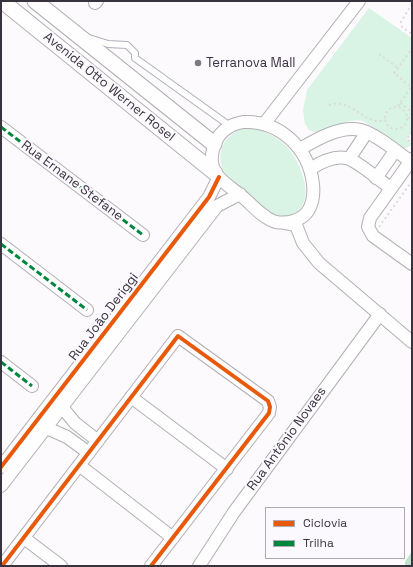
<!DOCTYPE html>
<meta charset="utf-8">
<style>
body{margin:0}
#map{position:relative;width:413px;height:567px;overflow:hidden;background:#fcfafd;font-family:"Space Grotesk",sans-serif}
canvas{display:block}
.frame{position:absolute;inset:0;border:2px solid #39333e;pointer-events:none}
.legend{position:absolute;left:265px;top:507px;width:140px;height:52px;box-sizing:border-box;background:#fcf9fe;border:1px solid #aeaab1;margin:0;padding:5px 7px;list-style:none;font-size:12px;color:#39333e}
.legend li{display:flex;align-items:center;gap:8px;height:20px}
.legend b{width:20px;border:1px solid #aeaab1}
</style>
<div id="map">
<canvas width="413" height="567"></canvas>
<div class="frame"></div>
<ul class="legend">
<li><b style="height:5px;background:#e8590c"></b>Ciclovia</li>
<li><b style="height:5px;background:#00873e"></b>Trilha</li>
</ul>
</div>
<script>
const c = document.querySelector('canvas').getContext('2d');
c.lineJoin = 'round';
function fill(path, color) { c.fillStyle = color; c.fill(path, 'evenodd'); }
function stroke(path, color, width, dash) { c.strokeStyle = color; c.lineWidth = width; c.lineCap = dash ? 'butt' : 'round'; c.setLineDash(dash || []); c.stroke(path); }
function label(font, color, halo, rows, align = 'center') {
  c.font = font + ' "Space Grotesk",sans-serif'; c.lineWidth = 4; c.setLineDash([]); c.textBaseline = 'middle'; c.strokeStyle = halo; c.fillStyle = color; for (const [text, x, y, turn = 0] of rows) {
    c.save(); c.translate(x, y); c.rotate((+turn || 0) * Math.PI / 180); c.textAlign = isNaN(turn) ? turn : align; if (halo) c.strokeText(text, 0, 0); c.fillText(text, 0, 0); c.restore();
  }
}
const green = new Path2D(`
 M369,8L412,38V132L407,139L412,143V145L404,149L363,121C344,116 323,138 309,130L305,124L303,110L307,90Z
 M244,128C259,127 277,136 287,147C301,162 319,206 290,215C285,217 278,217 272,215C262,211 255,202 247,194C240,188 230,181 225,173C214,154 224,134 244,128Z`);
const forest = new Path2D(`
 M412,551V566H405V562Z`);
const path = new Path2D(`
 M412,4L401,22L402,27L412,34
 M379,54L398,68
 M400,103L412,112
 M329,105C353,97 364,127 385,120
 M398,106L411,87L394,73L412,49
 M385 118a11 11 0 1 1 22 0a11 11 0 1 1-22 0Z
 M408,119L412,114
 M412,132L407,139L412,143
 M379,227L412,181`);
const service = new Path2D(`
 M89,38L108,44L127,45L135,53V58L230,126`);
const minor = new Path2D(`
 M95,3L97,1
 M243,122C280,120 309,149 313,184C314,193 313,203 308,211C301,221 287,224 276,222C264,219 253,206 244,198C236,191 224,184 217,175C206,160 214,135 229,127C233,124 239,123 243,122Z
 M264,124L359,1
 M1,127L143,235
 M300,149C317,139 341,125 361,130C376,134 397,152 410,161
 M349,159L367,132
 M412,159L370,218L368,227L373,236L412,264
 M310,169C321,162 336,154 349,159C360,163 380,181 391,188
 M376,178L395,151
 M285,223L296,225L303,243L319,263L412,342
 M1,244L87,310
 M1,362L32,386
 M131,397L227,469
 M57,401L75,423L98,441
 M40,425L67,437L89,453
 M79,465L173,538
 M1,467L209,197L219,177
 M1,486L217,206L240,194
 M24,538L61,566
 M2,566L178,336L268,401L270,407L269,413L151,566
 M199,566L234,512L380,314`);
const tertiary = new Path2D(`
 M2,1L215,173
 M35,1L214,144`);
const quiet = new Path2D(`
 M1,127L143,235
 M1,244L87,310
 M1,362L32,386`);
const cycleway = new Path2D(`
 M1,467L209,197L219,177
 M2,566L178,336L268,401L270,407L269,413L151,566`);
const markers = [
 [198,63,4,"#7d7981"]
];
const poiNames = [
 ["Terranova Mall",206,63]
];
const streetNames = [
 ["Avenida Otto Werner Rosel",109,87,39],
 ["Rua Ernane Stefane",72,181,37],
 ["Rua João Deriggi",104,317,-53],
 ["Rua Antônio Novaes",287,439,-54]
];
fill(green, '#d9f4e4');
fill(forest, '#c0e1ce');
stroke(service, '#b2afb5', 8);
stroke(minor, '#b2afb5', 14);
stroke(tertiary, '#b2afb5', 17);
stroke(path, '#dbdadb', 2, [2, 3]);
stroke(service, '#fffeff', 6);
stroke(minor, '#fffeff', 12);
stroke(tertiary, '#fffeff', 15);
stroke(quiet, '#00873e', 3, [6, 3]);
stroke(cycleway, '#e8590c', 4);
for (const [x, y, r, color] of markers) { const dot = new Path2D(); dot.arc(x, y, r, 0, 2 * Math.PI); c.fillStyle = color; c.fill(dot); stroke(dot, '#fcf9fe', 1.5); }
label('13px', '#39333e', '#fcf9fe', poiNames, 'left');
label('13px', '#39333e', '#fcf9fe', streetNames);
</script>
